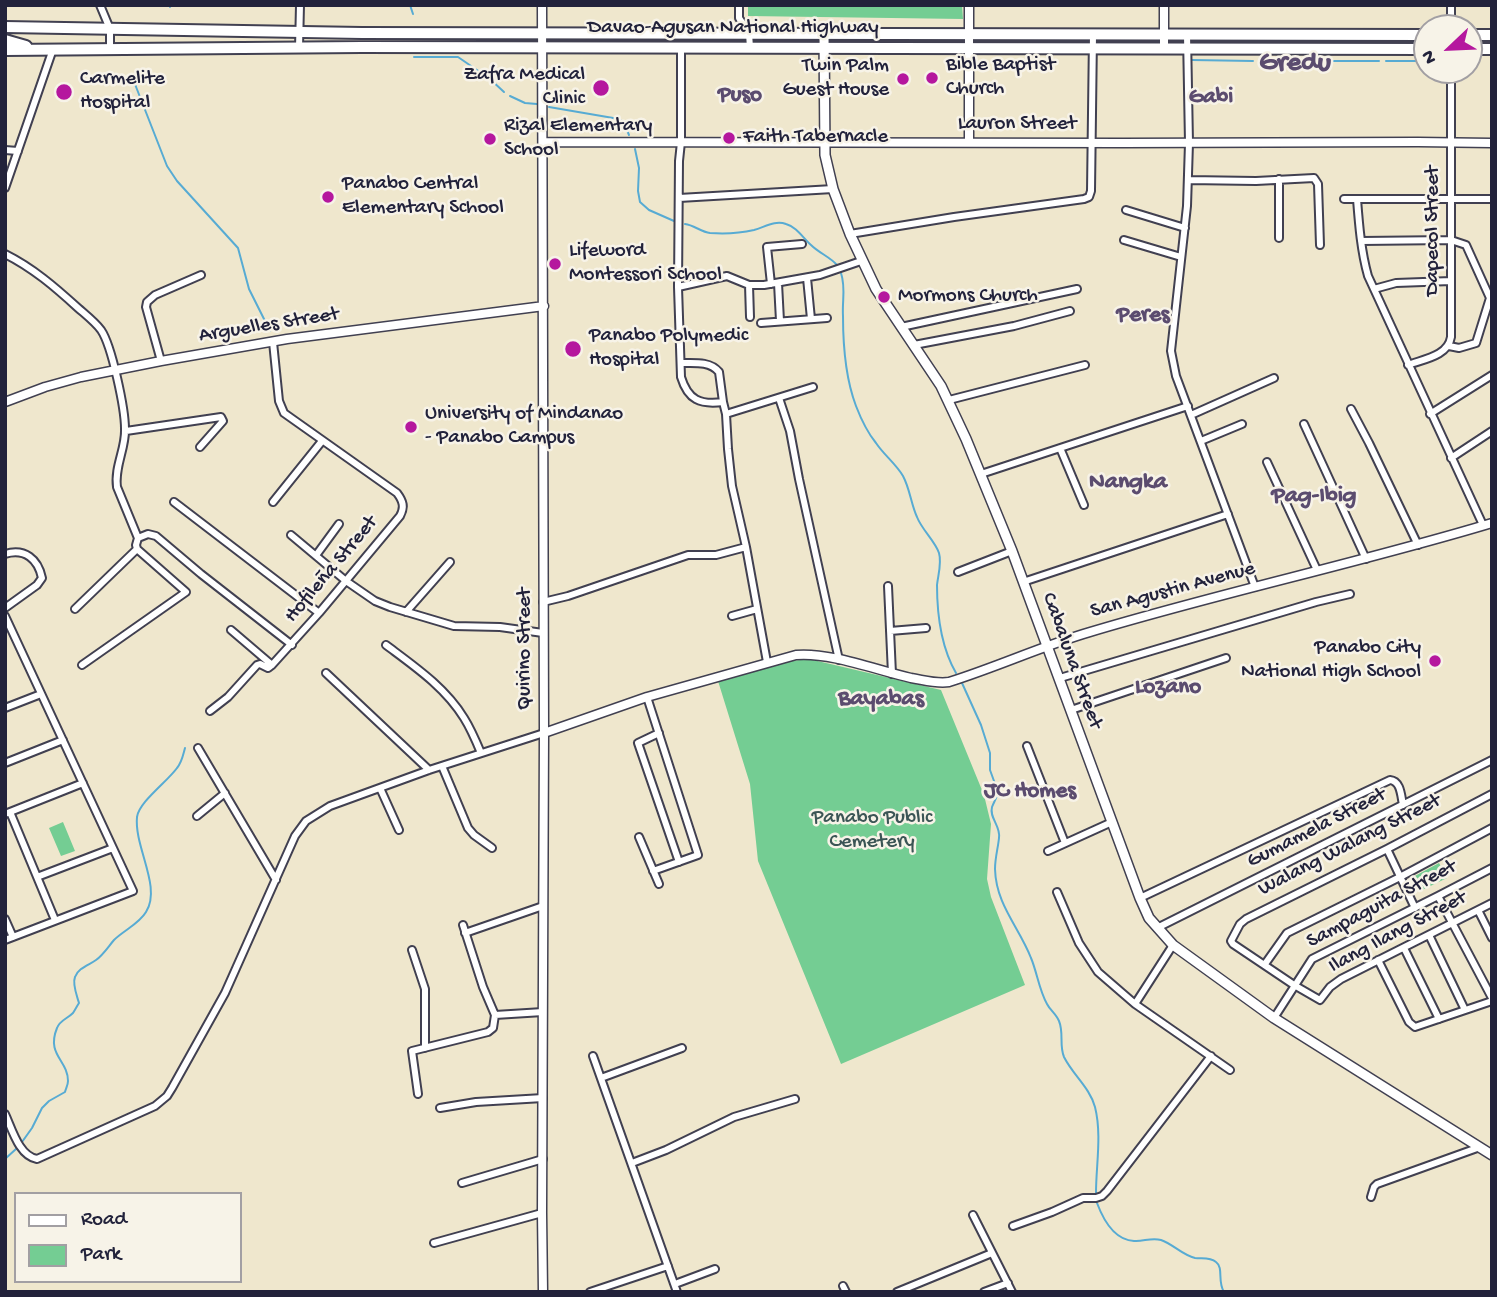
<!DOCTYPE html>
<meta charset="utf-8">
<style>
body{margin:0}
#map{position:relative;width:1497px;height:1297px;overflow:hidden;background:#efe7cd;font-family:"Gochi Hand",sans-serif}
canvas{display:block}
.frame{position:absolute;inset:0;border:7px solid #22223b;pointer-events:none}
.legend{position:absolute;left:14px;top:1192px;width:228px;height:91px;box-sizing:border-box;background:#f7f3e8;border:2px solid #a29fa3;margin:0;padding:9px 12px;list-style:none;font-size:21px;color:#22223b}
.legend li{display:flex;align-items:center;gap:14px;height:35px}
.legend b{width:35px;border:2px solid #a29fa3}
.north{position:absolute;left:1413px;top:14px;width:70px;height:70px;box-sizing:border-box;background:#f7f3e8;border:2px solid #a29fa3;border-radius:50%;rotate:247deg;font-size:19px;font-weight:700;line-height:28px;text-align:center;color:#22223b}
.north::after{content:'';display:block;margin:auto;width:24px;height:32px;background:#b5179e;clip-path:polygon(50% 0,100% 100%,50% 72%,0 100%)}
</style>
<div id="map">
<canvas width="1497" height="1297"></canvas>
<div class="frame"></div>
<ul class="legend">
<li><b style="height:9px;background:#fff"></b>Road</li>
<li><b style="height:19px;background:#74cd93"></b>Park</li>
</ul>
<div class="north">N</div>
</div>
<script>
const c = document.querySelector('canvas').getContext('2d');
c.lineJoin = 'round';
function fill(path, color) { c.fillStyle = color; c.fill(path, 'evenodd'); }
function stroke(path, color, width, dash) { c.strokeStyle = color; c.lineWidth = width; c.lineCap = dash ? 'butt' : 'round'; c.setLineDash(dash || []); c.stroke(path); }
function label(font, color, halo, rows, align = 'center') {
  c.font = font + ' "Gochi Hand",sans-serif'; c.lineWidth = 5; c.setLineDash([]); c.textBaseline = 'middle'; c.strokeStyle = halo; c.fillStyle = color; for (const [text, x, y, turn = 0] of rows) {
    c.save(); c.translate(x, y); c.rotate((+turn || 0) * Math.PI / 180); c.textAlign = isNaN(turn) ? turn : align; if (halo) c.strokeText(text, 0, 0); c.fillText(text, 0, 0); c.restore();
  }
}
const green = new Path2D(`
 M748,5H962L963,19L748,16Z
 M809,659L941,690L984,795L991,824L987,879L991,897L1025,985L841,1064L758,861L750,784L718,681L791,661Z
 M63,822L75,851L61,856L49,828Z
 M1439,863L1447,878L1420,891L1413,877Z`);
const stream = new Path2D(`
 M170,5V7
 M410,5L413,14
 M414,57H458L490,79L504,92
 M1192,60L1253,61
 M1259,61H1300
 M1308,61H1379
 M1386,61H1427
 M131,74L167,166L177,181L238,248L249,289L270,331
 M510,96L525,103L537,104
 M549,107L619,119L624,123L629,135
 M635,149L639,168L638,191L640,202L649,210L674,221
 M685,224C694,225 701,232 710,233C724,234 741,233 754,230C765,227 775,220 786,224C797,227 803,238 811,245C819,253 830,257 837,265
 M841,273C846,288 842,300 843,316C843,346 845,377 856,406C861,419 867,432 876,443C884,455 896,464 903,476C910,489 911,504 917,517C922,530 935,541 939,553C942,563 938,575 937,585C937,615 941,647 956,673
 M962,683L981,725L990,753V770L998,792C997,797 994,802 992,807C989,818 1001,826 999,838C998,848 995,858 995,869C996,905 1019,927 1031,958C1037,972 1039,990 1047,1004C1050,1010 1056,1014 1059,1021C1064,1033 1059,1045 1064,1057C1073,1075 1090,1088 1095,1107C1102,1135 1096,1165 1096,1193
 M22,1142L32,1128L42,1108L49,1101L65,1092C66,1088 68,1085 68,1081C68,1060 46,1055 57,1028C60,1020 67,1019 73,1013C75,1010 77,1006 79,1003C77,996 72,984 75,977C78,968 89,965 96,960C103,955 108,947 114,940C124,930 139,924 146,912C162,887 134,847 137,817C139,802 167,782 177,768C182,762 183,755 185,748
 M5,1159L16,1149
 M1097,1203C1103,1219 1114,1240 1134,1241C1143,1242 1151,1237 1161,1240C1173,1244 1182,1255 1195,1258C1202,1259 1210,1257 1216,1262C1224,1268 1217,1281 1224,1292`);
const minor = new Path2D(`
 M100,5L110,29V49
 M739,5V18L749,33L750,48
 M1451,28V5
 M1187,35L1189,143L1187,206L1171,351L1176,376L1255,587
 M299,48L300,5
 M681,48V142L679,161L678,287L681,377C688,400 700,405 723,402L726,414L728,449L732,486L746,547L767,662
 M5,150L18,151
 M1279,179V238
 M1188,180L1256,181L1314,178L1318,184L1320,245
 M5,188L53,49
 M679,198L833,189
 M1344,199H1492
 M1357,199C1359,225 1361,251 1368,276L1483,525
 M1126,210L1185,228
 M850,234L954,217L1084,199L1089,197L1091,191L1093,35
 M1124,240L1181,257
 M1361,241L1451,240L1466,245L1490,298L1476,343L1459,348L1449,346
 M5,254C33,268 55,287 78,308C86,315 95,322 101,330C112,346 125,409 125,429C126,448 114,467 117,487L138,538L136,545L137,549L186,592L82,665
 M807,278L811,319
 M778,283L780,321
 M771,284L767,247L802,244
 M749,285L750,317
 M678,287L727,276L749,285H764L820,275L861,261
 M1374,289L1396,283L1451,281
 M761,323L827,318
 M901,327L1077,289
 M914,345L1014,326L1070,311
 M161,361L146,307L147,302L155,295L201,275
 M681,363C694,363 710,361 719,372L723,402
 M1408,365C1424,359 1448,356 1451,337V70
 M779,398L790,431L799,479L839,660
 M949,400L1085,365
 M1351,409L1369,443L1418,545
 M726,414L813,387
 M1430,414L1492,375
 M1191,415L1274,378
 M1304,424L1366,559
 M126,431L221,417L223,421L200,447
 M1201,441L1242,424
 M1060,448L1084,505
 M1451,458L1492,431
 M1267,462L1317,570
 M981,474L1188,406
 M174,502L319,613
 M273,502L322,441
 M291,535L346,581L375,601L390,607L454,626L500,627L543,633
 M138,538L148,534L156,536L201,574L292,645
 M5,554C25,548 38,559 42,578L37,585L5,608
 M317,554L339,524
 M958,572L1012,551
 M1023,582L1228,514
 M888,586L892,674
 M543,602L568,596L688,555H716L746,547
 M75,609L137,549
 M406,612L450,562
 M5,616L133,891L5,940
 M732,616L757,609
 M231,630L272,665
 M890,631L926,628
 M386,645C414,666 445,687 464,718C471,729 476,741 481,753
 M272,665L319,613L400,516C405,507 403,501 397,493L284,413L279,401L273,342
 M326,673L429,770
 M1060,678L1316,602L1350,594
 M647,697L698,855L653,871
 M5,708L41,694
 M1071,710L1226,658
 M210,711L228,697L257,665L260,664L268,668L272,665
 M659,733L638,743L679,862
 M1027,746L1065,843
 M198,748L276,880
 M5,763L63,740
 M442,766L468,828L474,835L492,848
 M380,788L399,830
 M1492,794L1387,849L1246,919L1240,924L1231,941L1233,944L1294,985L1320,1000L1330,987L1341,979L1492,903
 M10,812L55,920
 M5,814L83,783
 M197,816L225,793
 M639,837L659,884
 M1387,849L1415,908
 M1048,851L1112,822
 M37,877L113,848
 M1057,892L1079,943L1098,972L1135,1004L1230,1070
 M1438,896L1492,998
 M1140,898L1390,780C1401,781 1401,796 1403,805
 M1478,910L1492,938
 M5,919L13,937
 M1157,928L1492,760
 M465,933L543,906
 M1429,935L1465,1010
 M1404,948L1439,1019
 M412,950L425,989V1048
 M1378,960L1409,1022L1415,1027L1492,1001
 M1265,964L1287,933L1400,877L1492,828
 M1135,1004L1173,945
 M495,1015L543,1012
 M1274,1018L1312,959L1438,896L1492,868
 M593,1056L677,1292
 M601,1078L682,1048
 M418,1094L412,1051L488,1032L493,1028L495,1015L483,987L463,925
 M440,1108L476,1102L543,1098
 M5,1114C12,1129 19,1156 37,1159L155,1106L167,1096L172,1088L225,993L295,836L306,821L330,806L429,770L544,733
 M632,1163L666,1150L734,1117L795,1099
 M462,1183L543,1159
 M1371,1197L1374,1187L1377,1184L1480,1147
 M973,1215L1012,1292
 M1013,1226L1052,1212L1083,1198H1096L1102,1196L1107,1191L1211,1056
 M434,1243L542,1213
 M675,1284L715,1269
 M843,1286L846,1292
 M590,1292L668,1266
 M897,1292L992,1253
 M984,1292L1008,1283`);
const tertiary = new Path2D(`
 M542,5L544,733L542,1213L543,1292
 M1164,48V5
 M543,142L1123,143L1418,142L1492,143
 M969,142V5
 M5,402L45,387L81,377L161,361L287,339L544,306
 M544,733L647,697L796,655C830,652 876,670 911,678C924,680 936,684 949,682C997,667 1042,646 1090,632C1223,592 1359,563 1492,523`);
const secondary = new Path2D(`
 M824,33L825,155L833,189L850,234L876,289L941,386L966,439L1012,551L1140,898L1149,918L1173,945L1274,1018L1492,1155`);
const trunk = new Path2D(`
 M5,27L362,33L1427,35
 M1469,35H1492
 M5,40L26,46
 M1469,49H1492
 M5,50L362,47L1427,49`);
const markers = [
 [932,78,7,"#b5179e"],
 [903,79,7,"#b5179e"],
 [601,88,9,"#b5179e"],
 [64,92,9,"#b5179e"],
 [729,138,7,"#b5179e"],
 [490,139,7,"#b5179e"],
 [328,197,7,"#b5179e"],
 [555,264,7,"#b5179e"],
 [884,297,7,"#b5179e"],
 [573,349,9,"#b5179e"],
 [411,427,7,"#b5179e"],
 [1435,661,7,"#b5179e"]
];
const streetNames = [
 ["Davao-Agusan National Highway",733,29],
 ["Lauron Street",1017,125],
 ["Dapecol Street",1434,231,-90],
 ["Arguelles Street",269,326,-9],
 ["Hofileña Street",332,570,-50],
 ["San Agustin Avenue",1173,591,-15],
 ["Quirino Street",526,649,-90],
 ["Cabaluna Street",1071,661,70],
 ["Gumamela Street",1317,829,-27],
 ["Walang Walang Street",1350,846,-27],
 ["Sampaguita Street",1382,905,-28],
 ["Ilang Ilang Street",1398,933,-28]
];
const poiNames = [
 ["Bible Baptist",946,66],
 ["Church",946,90],
 ["Twin Palm",889,67,"right"],
 ["Guest House",889,91,"right"],
 ["Zafra Medical",585,76,"right"],
 ["Clinic",585,100,"right"],
 ["Carmelite",80,80],
 ["Hospital",80,104],
 ["Rizal Elementary",504,127],
 ["School",504,151],
 ["Faith Tabernacle",743,138],
 ["Panabo Central",342,185],
 ["Elementary School",342,209],
 ["Lifeword",569,252],
 ["Montessori School",569,276],
 ["Mormons Church",898,297],
 ["Panabo Polymedic",589,337],
 ["Hospital",589,361],
 ["University of Mindanao",425,415],
 ["- Panabo Campus",425,439],
 ["Panabo City",1421,649,"right"],
 ["National High School",1421,673,"right"]
];
const parkNames = [
 ["Panabo Public",872,819],
 ["Cemetery",872,843]
];
const neighbourhoodNames = [
 ["Puso",740,96],
 ["Gabi",1211,98],
 ["Peres",1143,316],
 ["Lozano",1168,688],
 ["JC Homes",1030,792]
];
const quarterNames = [
 ["Nangka",1128,483],
 ["Pag-Ibig",1314,497],
 ["Bayabas",881,700]
];
const districtNames = [
 ["Gredu",1295,65]
];
fill(green, '#74cd93');
stroke(stream, '#57abd3', 2);
stroke(minor, '#414051', 10);
stroke(tertiary, '#414051', 11);
stroke(secondary, '#414051', 12);
stroke(trunk, '#414051', 14);
stroke(minor, '#fff', 6);
stroke(tertiary, '#fff', 8);
stroke(secondary, '#fff', 9);
stroke(trunk, '#fff', 10);
for (const [x, y, r, color] of markers) { const dot = new Path2D(); dot.arc(x, y, r, 0, 2 * Math.PI); c.fillStyle = color; c.fill(dot); stroke(dot, '#f7f3e8', 2.5); }
label('21px', '#22223b', '#f7f3e8', streetNames);
label('21px', '#22223b', '#f7f3e8', poiNames, 'left');
label('21px', '#3b5555', '#f7f3e8', parkNames);
label('bold 23px', '#5b4c6f', '#f7f3e8', neighbourhoodNames);
label('bold 24px', '#5b4c6f', '#f7f3e8', quarterNames);
label('bold 28px', '#5b4c6f', '#f7f3e8', districtNames);
</script>
